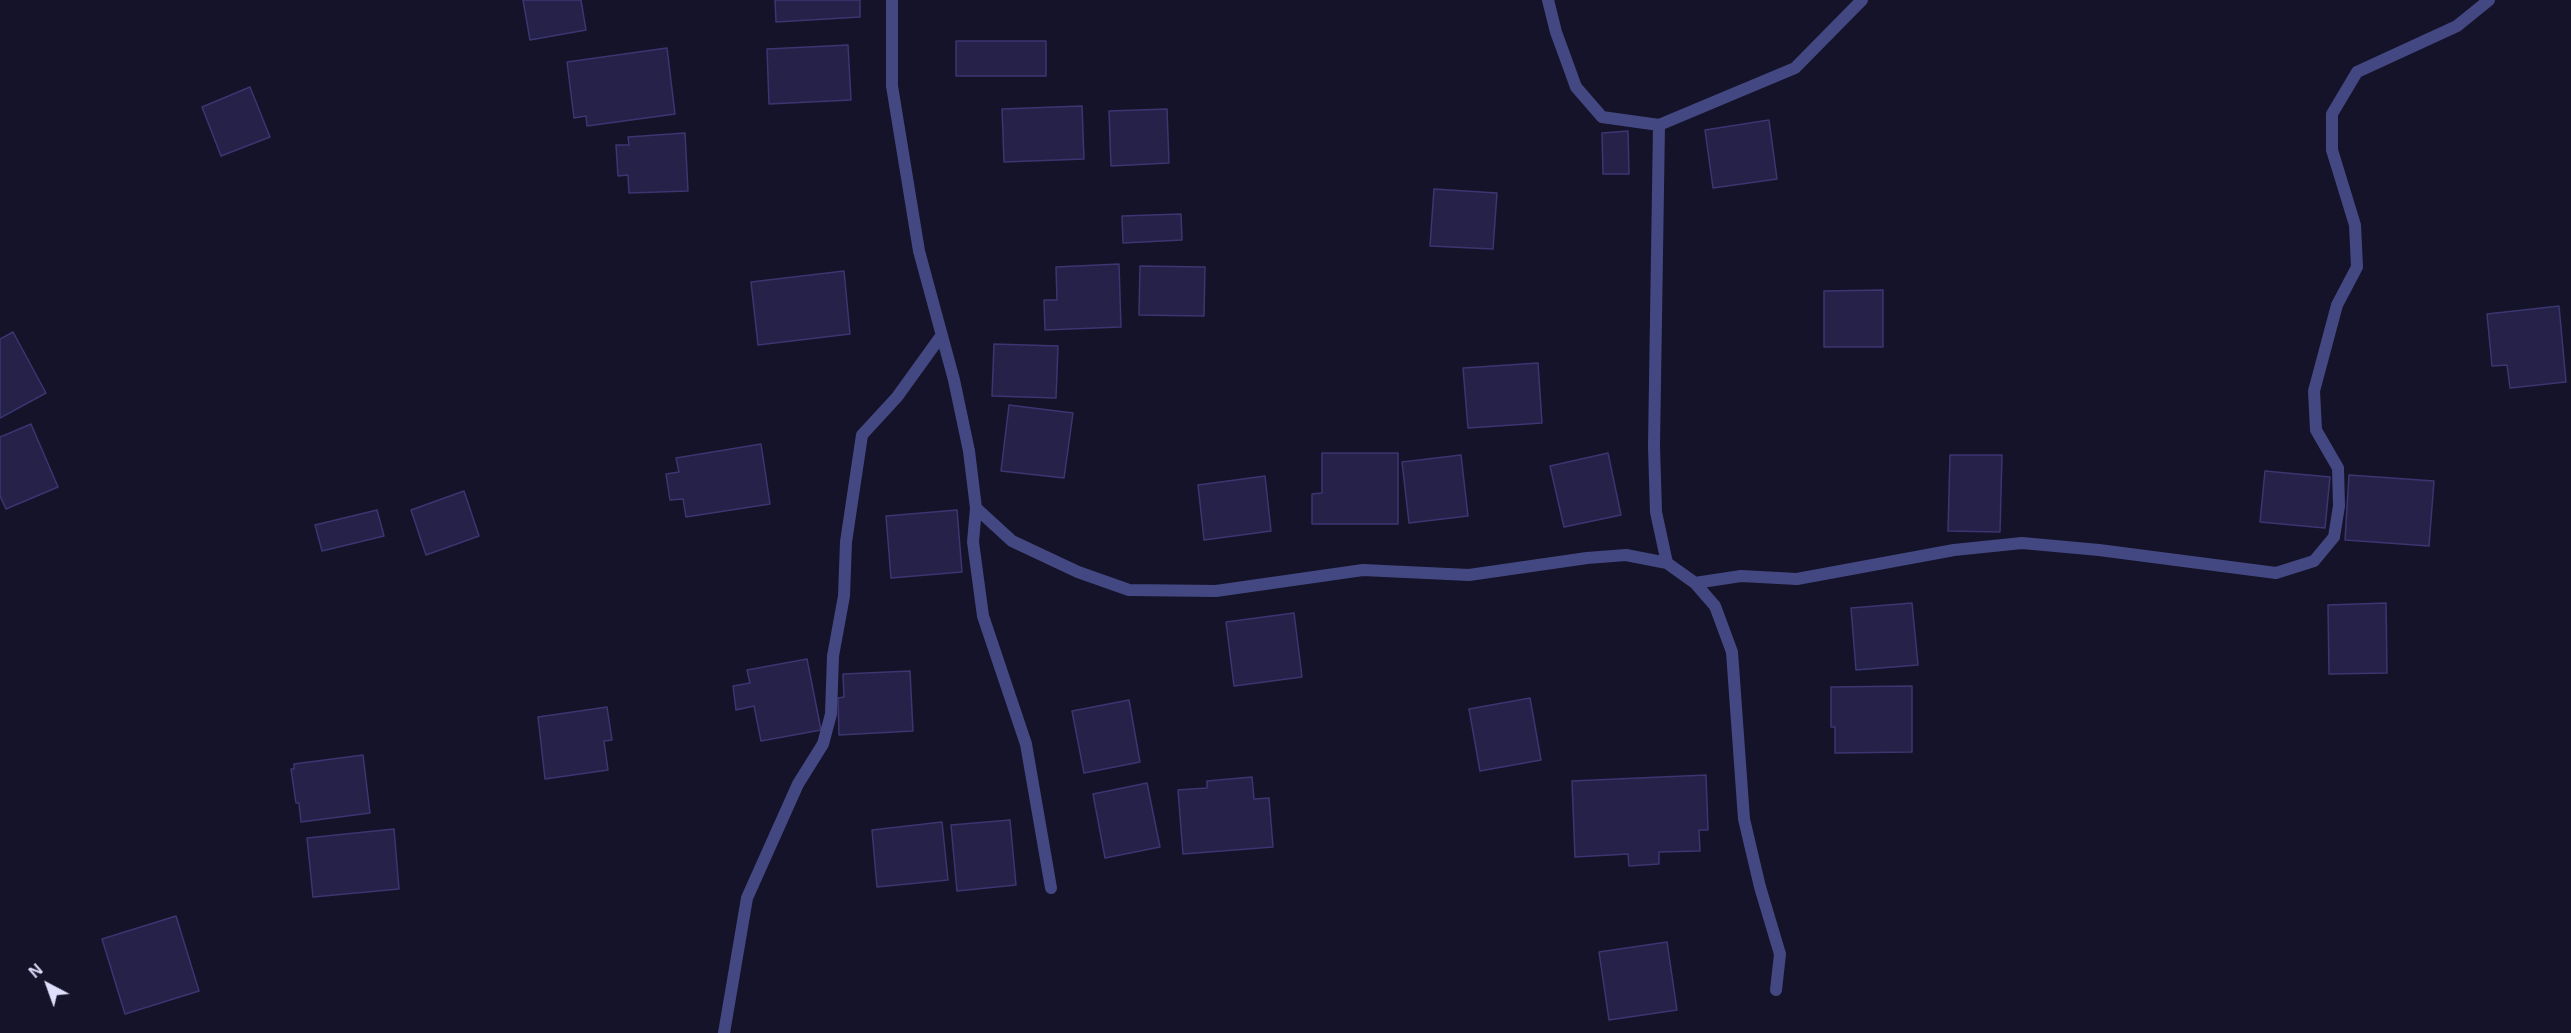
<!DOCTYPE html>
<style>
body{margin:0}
#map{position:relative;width:2571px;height:1033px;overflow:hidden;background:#151329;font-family:Helvetica,sans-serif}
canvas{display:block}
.north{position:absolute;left:18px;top:955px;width:60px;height:60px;-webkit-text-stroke:4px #151329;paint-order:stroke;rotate:319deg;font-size:16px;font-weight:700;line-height:24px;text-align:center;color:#dfdefc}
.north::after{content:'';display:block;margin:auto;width:21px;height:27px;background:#dfdefc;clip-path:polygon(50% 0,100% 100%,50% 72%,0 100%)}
</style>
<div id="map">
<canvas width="2571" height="1033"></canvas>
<div class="north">N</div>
</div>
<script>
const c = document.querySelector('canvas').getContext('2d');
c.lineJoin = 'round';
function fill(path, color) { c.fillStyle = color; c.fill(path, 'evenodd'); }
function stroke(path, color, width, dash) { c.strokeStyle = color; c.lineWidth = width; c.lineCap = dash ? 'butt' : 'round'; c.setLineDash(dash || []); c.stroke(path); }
const building = new Path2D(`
 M523,0H581L586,30L530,40Z
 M775,0H860V17L776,22Z
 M956,41H1046V76H956Z
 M848,45L851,100L769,104L767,49Z
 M667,48L675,114L587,126L586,116L574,118L567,62Z
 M250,87L270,137L221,156L202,107Z
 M1082,106L1084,159L1004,162L1002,109Z
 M1167,109L1169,163L1111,166L1109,111Z
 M1769,120L1777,179L1713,188L1705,130Z
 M1628,131L1629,174H1603L1602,133Z
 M685,133L688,191L629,193L628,175L618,176L616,145H629L628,137Z
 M1434,189L1497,193L1493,249L1430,246Z
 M1181,214L1182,240L1123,243L1122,216Z
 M1119,264L1121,327L1045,330L1044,300H1057L1056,267Z
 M1140,266L1205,267L1204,316L1139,315Z
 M844,271L850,334L758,345L751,282Z
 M1883,290V347H1824V291Z
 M2559,306L2566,382L2510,388L2507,365L2492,366L2487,314Z
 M13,332L46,393L0,418V339Z
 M994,344L1058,346L1056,398L992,396Z
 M1538,363L1542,423L1468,428L1463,368Z
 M1009,405L1073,413L1064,478L1001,471Z
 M31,424L58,487L6,509L0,496V437Z
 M761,444L770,504L686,517L683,499L670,500L666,474L679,472L676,458Z
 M1322,453H1398V524H1312V494L1322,493Z
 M1608,453L1621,515L1564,527L1550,466Z
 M1461,455L1468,516L1409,523L1402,462Z
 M1950,455H2002L2000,532L1948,531Z
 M2265,471L2330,477L2325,528L2260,522Z
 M2349,475L2434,481L2429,546L2345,540Z
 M1265,476L1271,531L1204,540L1198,485Z
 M464,491L479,536L426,555L411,510Z
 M377,510L384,536L322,551L315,525Z
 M957,510L962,572L891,578L886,516Z
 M1912,603L1918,665L1856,670L1851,608Z
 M2386,603L2387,673L2329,674L2328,605Z
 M1294,613L1302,677L1234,686L1226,622Z
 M807,659L821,730L761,741L754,706L736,710L733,686L750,683L747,670Z
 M910,671L913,731L839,735L838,698L844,697L843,674Z
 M1912,686V752L1835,753V727H1831V687Z
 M1530,698L1541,760L1480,771L1469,709Z
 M1129,700L1140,762L1084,773L1072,711Z
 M607,707L612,740L604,741L608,770L545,779L538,717Z
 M363,755L370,813L301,822L299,803H296L291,769H294V764Z
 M1706,775L1708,830H1699L1700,851L1659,852V864L1629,866L1628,854L1575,857L1572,781Z
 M1252,777L1254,799L1269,798L1273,847L1183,854L1178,790L1207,788V781Z
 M1147,783L1160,847L1105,858L1093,794Z
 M1010,820L1016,885L957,891L951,825Z
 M942,822L948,880L877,887L872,830Z
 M394,829L399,889L313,897L307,838Z
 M176,916L199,991L125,1014L102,939Z
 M1667,942L1677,1010L1609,1020L1599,952Z`);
const minor = new Path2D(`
 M892,0V86L919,251L954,380L969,451L976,508L973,542L983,616L1026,744L1051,888
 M1548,0L1556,32L1576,87L1602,117L1659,125L1795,68L1862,0
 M1659,125L1654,446L1656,512L1667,563
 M976,508L1012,541L1078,572L1129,590L1216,591L1363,570L1469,575L1587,558L1626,555L1667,563L1695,583L1715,606L1732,652L1744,819L1760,887L1780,954L1776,990
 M1695,583L1741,576L1797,579L1954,550L2022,543L2099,550L2276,573L2314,561L2334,537L2339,506L2338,468L2316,430L2314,391L2337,305L2357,267L2355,225L2332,150V114L2357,72L2457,26L2489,0
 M724,1033L747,898L798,784L823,744L831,714L833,656L844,596L846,542L862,435L897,397L941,336`);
fill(building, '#252148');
stroke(building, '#3b3671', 1.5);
stroke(minor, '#444882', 12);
</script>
